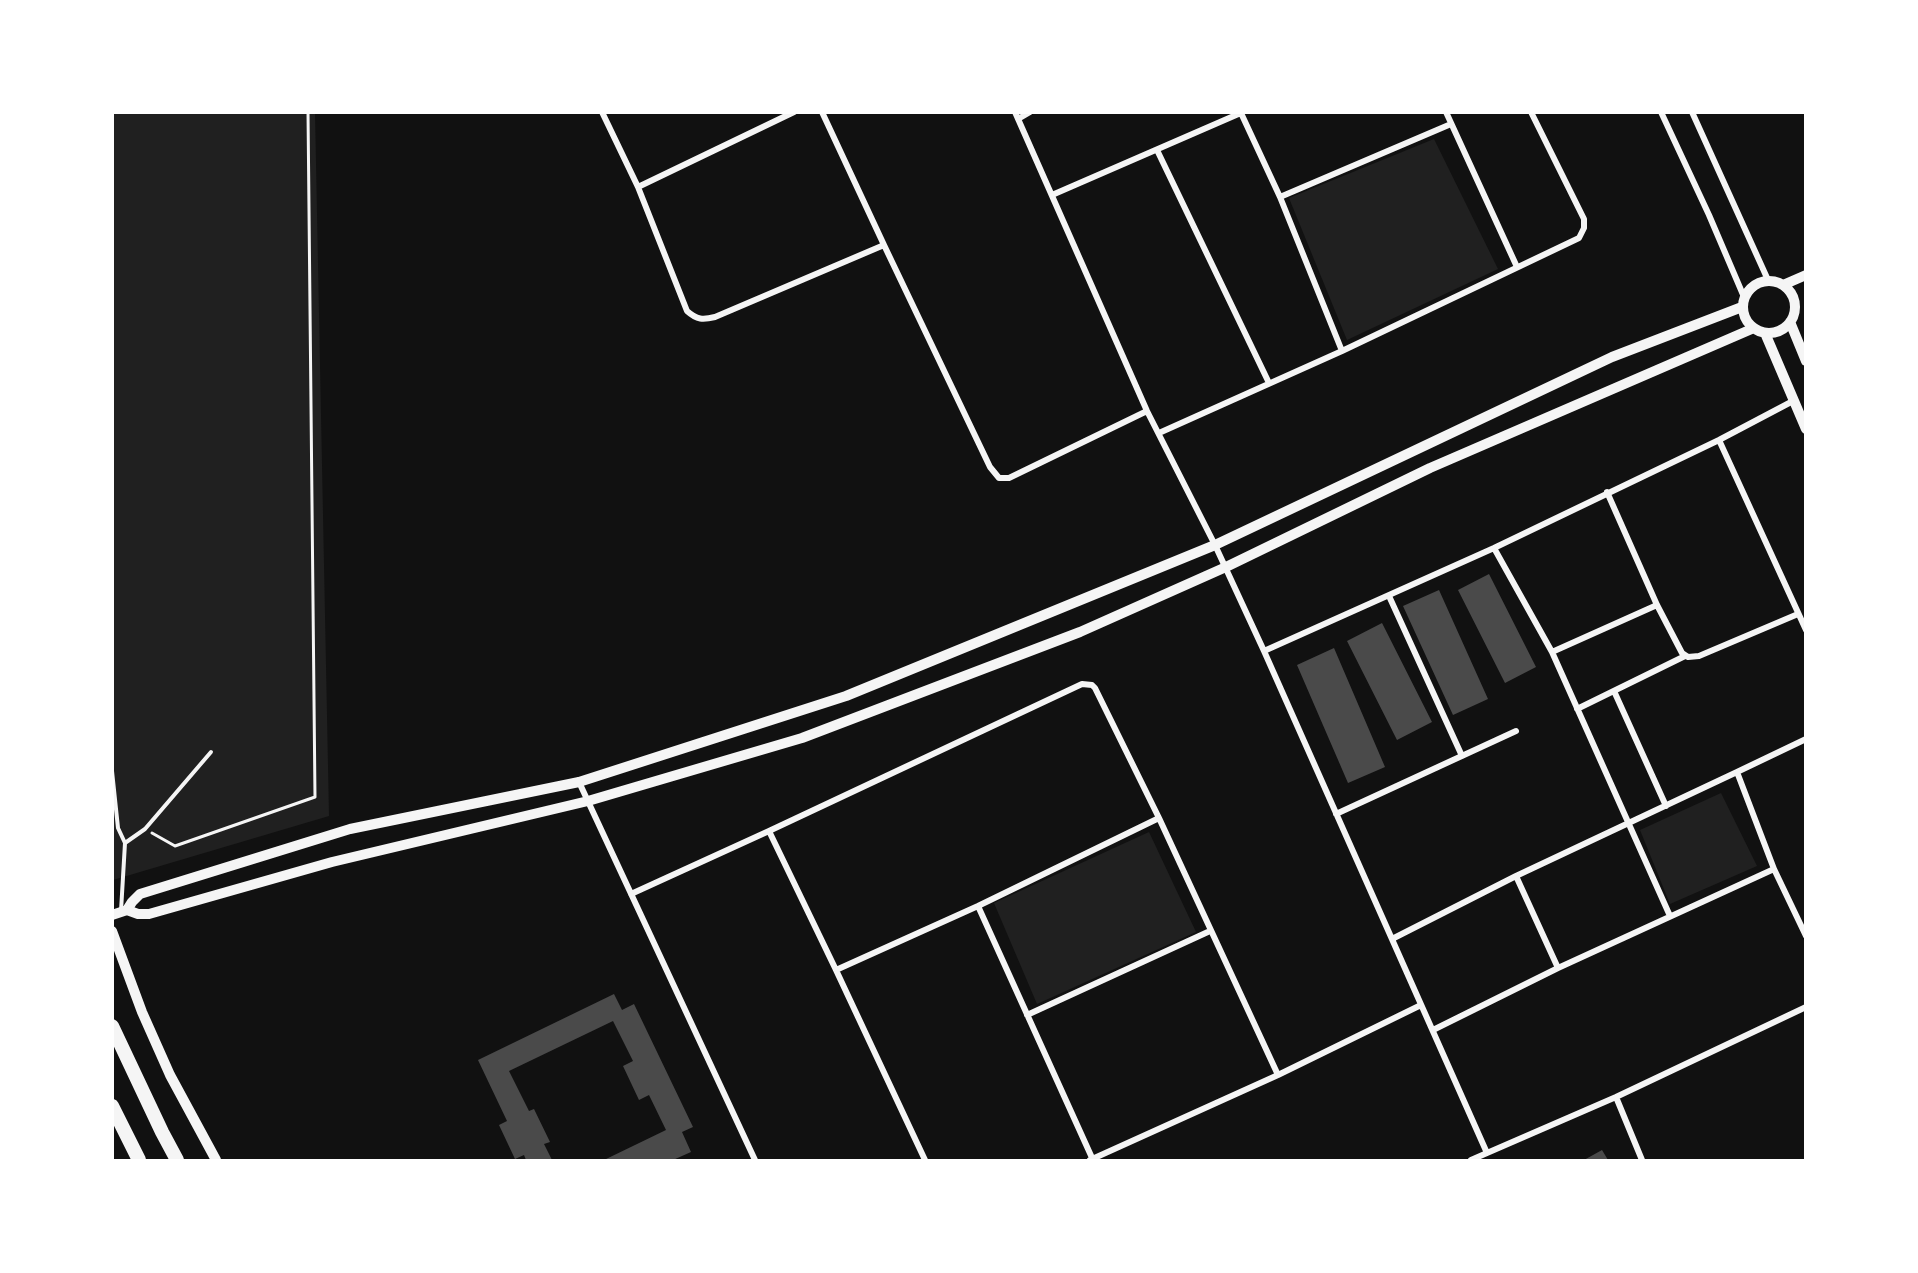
<!DOCTYPE html>
<style>
body{margin:0}
#map{position:relative;width:1918px;height:1273px;overflow:hidden;background:#111;font-family:"PT Serif",serif}
canvas{display:block}
.frame{position:absolute;inset:0;border:114px solid #fff;pointer-events:none}
</style>
<div id="map">
<canvas width="1918" height="1273"></canvas>
<div class="frame"></div>
</div>
<script>
const c = document.querySelector('canvas').getContext('2d');
c.lineJoin = 'round';
function fill(path, color) { c.fillStyle = color; c.fill(path, 'evenodd'); }
function stroke(path, color, width, dash) { c.strokeStyle = color; c.lineWidth = width; c.lineCap = dash ? 'butt' : 'round'; c.setLineDash(dash || []); c.stroke(path); }
const green = new Path2D(`
 M113,113H315L329,816L113,880Z
 M1434,139L1498,269L1347,340L1289,198Z
 M1721,793L1757,866L1670,904L1640,830Z
 M1149,832L1196,932L1037,1004L994,903Z`);
const building = new Path2D(`
 M1489,574L1536,667L1505,683L1458,590Z
 M1439,590L1488,699L1453,715L1403,606Z
 M1382,623L1432,722L1397,740L1347,641Z
 M1334,648L1385,767L1348,783L1297,665Z
 M614,994L622,1010L634,1004L693,1127L682,1132L691,1152L673,1160H604L666,1130L649,1095L639,1100L623,1066L633,1061L613,1021L509,1071L529,1111L534,1109L550,1142L544,1144L552,1160H526L524,1155L515,1159L499,1125L507,1121L478,1060Z
 M1602,1150L1608,1160H1584Z`);
const path = new Path2D(`
 M152,833L175,846L315,797L308,112`);
const service = new Path2D(`
 M112,771L118,828L125,843L121,911
 M125,843L145,829L211,752`);
const minor = new Path2D(`
 M602,112L638,187L687,311C697,320 703,320 715,317L884,245L990,467L999,478H1009L1147,411
 M822,112L884,245
 M1015,112L1147,411L1215,545L1264,651L1487,1153L1616,1097L1806,1007
 M1446,112L1517,267
 M1661,112L1709,215L1744,297
 M1692,112L1768,280
 M1241,113L1280,197L1342,351
 M1018,119L1030,112
 M1157,150L1269,383
 M638,187L794,112
 M1052,195L1243,112
 M1280,197L1451,124
 M1159,433L1342,351L1579,238L1584,228V219L1531,112
 M1719,440L1806,630
 M1607,492L1657,605L1682,653L1688,657L1699,656L1798,614
 M1494,548L1552,652L1670,916
 M1389,596L1462,756
 M1264,651L1494,548L1719,440L1793,401
 M1552,652L1657,605
 M1614,691L1666,806
 M1577,709L1685,656
 M1806,739L1737,772L1774,869L1806,936
 M579,782L755,1160
 M1336,814L1516,731
 M1516,876L1558,968
 M631,894L769,831
 M978,906L1093,1160
 M1392,939L1516,876L1737,772
 M836,970L769,831L1082,684L1092,685L1095,688L1159,818
 M1027,1015L1210,931
 M1433,1030L1558,968L1774,869
 M1616,1097L1642,1160
 M925,1160L836,970L978,906L1159,818L1278,1075
 M1090,1160L1278,1075L1421,1005
 M1471,1160L1487,1153`);
const tertiary = new Path2D(`
 M1743 307a26 26 0 1 1 52 0a26 26 0 1 1-52 0Z
 M1783,285L1806,275
 M1790,322L1806,361
 M1765,333L1806,429
 M127,910L132,902L140,894L350,829L579,782L846,696L1215,545L1612,357L1742,307
 M112,915L127,910L138,914H149L332,862L588,801L802,738L1080,632L1226,567L1430,468L1754,328
 M112,931L142,1012L170,1075L216,1160`);
const trunk = new Path2D(`
 M112,1026L162,1132L177,1160
 M112,1106L139,1160`);
fill(green, '#202020');
fill(building, '#4a4a4a');
stroke(path, '#f5f5f5', 3);
stroke(service, '#f5f5f5', 4);
stroke(minor, '#f5f5f5', 6);
stroke(tertiary, '#f5f5f5', 10);
stroke(trunk, '#f5f5f5', 14);
</script>
